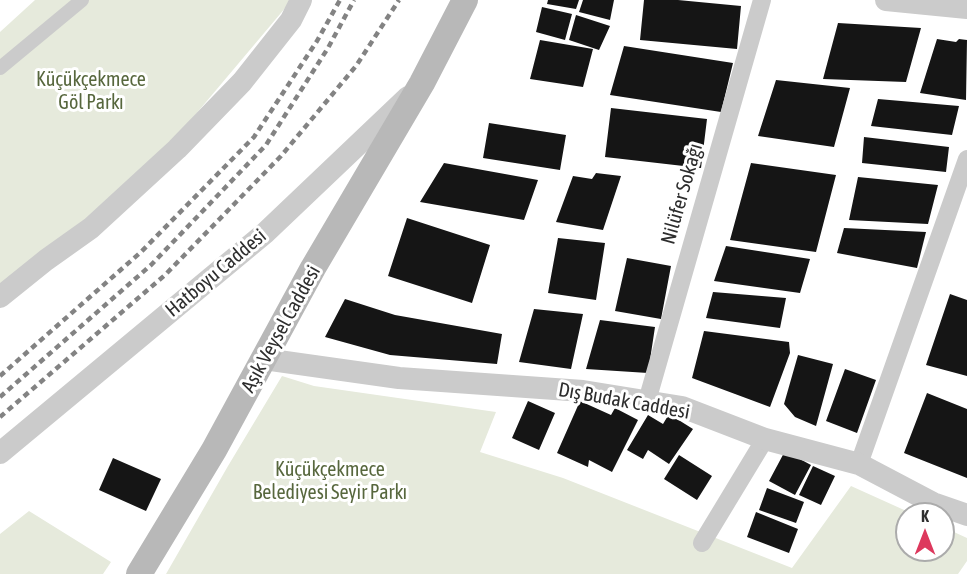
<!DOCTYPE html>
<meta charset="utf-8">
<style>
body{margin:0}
#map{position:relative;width:967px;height:574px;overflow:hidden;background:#fff;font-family:"Asap Condensed",sans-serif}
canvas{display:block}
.north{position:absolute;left:895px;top:502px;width:60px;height:60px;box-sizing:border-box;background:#fff;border:2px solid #ababab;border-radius:50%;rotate:0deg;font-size:16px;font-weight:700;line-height:24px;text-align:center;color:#2e2e2e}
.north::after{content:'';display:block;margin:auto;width:21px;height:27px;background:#dd385d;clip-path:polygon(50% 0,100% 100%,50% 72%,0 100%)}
</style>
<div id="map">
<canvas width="967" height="574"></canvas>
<div class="north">K</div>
</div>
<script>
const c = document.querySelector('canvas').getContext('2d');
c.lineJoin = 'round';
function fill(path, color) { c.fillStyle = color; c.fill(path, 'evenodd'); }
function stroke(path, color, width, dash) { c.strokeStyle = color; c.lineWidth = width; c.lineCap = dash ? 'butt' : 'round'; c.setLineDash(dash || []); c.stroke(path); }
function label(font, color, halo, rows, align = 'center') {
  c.font = font + ' "Asap Condensed",sans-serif'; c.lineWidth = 6; c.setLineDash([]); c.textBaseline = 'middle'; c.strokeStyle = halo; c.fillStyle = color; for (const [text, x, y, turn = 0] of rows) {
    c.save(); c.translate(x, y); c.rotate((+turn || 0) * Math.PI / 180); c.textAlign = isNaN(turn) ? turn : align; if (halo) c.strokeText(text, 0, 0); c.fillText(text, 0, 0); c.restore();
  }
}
const green = new Path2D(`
 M35,0H289L286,7L174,140L83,223L0,285V32Z
 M282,376L314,386L496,412L480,452L563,478L792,568L851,486L913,514H907V550H943V527L967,538V561L958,574H166L228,466Z
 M29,511L111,562L103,574H0V534Z`);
const building = new Path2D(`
 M548,0H579L576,9L547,4Z
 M583,0H614L610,20L579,12Z
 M644,0H678L741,6L737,49L640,40Z
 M542,7L572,14L565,40L536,32Z
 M576,15L610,26L599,50L569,40Z
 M838,23L921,28L906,82L823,79Z
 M937,39L956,42L959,39L967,40L966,100L920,93Z
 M540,40L593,49L583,87L530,79Z
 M624,46L733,63L721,112L610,95Z
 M776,80L850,88L834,147L758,136Z
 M878,99L959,106L952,135L871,126Z
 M611,108L707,119L701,168L605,157Z
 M489,123L566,135L560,170L483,158Z
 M864,137L949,147L946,172L862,163Z
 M444,163L538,180L524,220L420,202Z
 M751,163L836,175L816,252L730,240Z
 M596,173L621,176L603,230L556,222L573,176L592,179Z
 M858,177L938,185L928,224L849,220Z
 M407,218L490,245L472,303L388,276Z
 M844,228L926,232L917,268L837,253Z
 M558,238L605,243L596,300L548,293Z
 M726,246L810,259L800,293L714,281Z
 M627,258L671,266L661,319L615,311Z
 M713,292L786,298L780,328L706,318Z
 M950,294L967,300V376L926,365Z
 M345,299L395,315L502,334L497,364L390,355L325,337Z
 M534,309L583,314L571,369L519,362Z
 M600,320L655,327L648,373L586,369Z
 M704,331L789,342L790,353L770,407L692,378Z
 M798,355L833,364L816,426L795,417L784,404Z
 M845,369L876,380L857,433L826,421Z
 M927,393L967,409V478L904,453Z
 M528,401L555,413L539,450L512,438Z
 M580,401L611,415L615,408L638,420L612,472L589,460L588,467L557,453Z
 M669,414L693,429L669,464L648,450L643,459L627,450L648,415L663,424Z
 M785,451L811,465L795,495L769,481Z
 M679,455L712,476L697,500L664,479Z
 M113,458L161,479L146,511L99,490Z
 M813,466L835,476L821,505L799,495Z
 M767,488L804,502L796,523L759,510Z
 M756,512L798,529L789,553L747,537Z`);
const pedestrian = new Path2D(`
 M0,68L82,0`);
const minor = new Path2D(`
 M647,401L762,0
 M859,464L967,159
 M702,543L765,439`);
const tertiary = new Path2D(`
 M886,0L967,8
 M0,297L46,260L91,228L177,149L242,82L291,20L301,0
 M264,359L399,378L583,391L682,407L765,439L859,464L933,503L967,515
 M0,453L265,233L408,97`);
const secondary = new Path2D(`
 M139,574L214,450L313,268L422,83L465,0`);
const rail = new Path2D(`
 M0,376L141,252L254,137L317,41L340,0
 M0,397L151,265L266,145L328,48L354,0
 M0,417L165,275L281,156L356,66L399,0`);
const parkNames = [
 ["Küçükçekmece",91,80],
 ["Göl Parkı",91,103],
 ["Küçükçekmece",330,470],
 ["Belediyesi Seyir Parkı",330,493]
];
const streetNames = [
 ["Nilüfer Sokağı",682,194,-74],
 ["Hatboyu Caddesi",216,273,-40],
 ["Aşık Veysel Caddesi",281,329,-61],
 ["Dış Budak Caddesi",624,401,10]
];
fill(green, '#e6eadc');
fill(building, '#151515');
stroke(pedestrian, '#cbcbcb', 14);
stroke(minor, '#cbcbcb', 18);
stroke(tertiary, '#cbcbcb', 22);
stroke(secondary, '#b8b8b8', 26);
stroke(rail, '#838383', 4.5, [6, 4.5]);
label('20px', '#57673d', '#fff', parkNames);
label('20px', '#2e2e2e', '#fff', streetNames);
</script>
